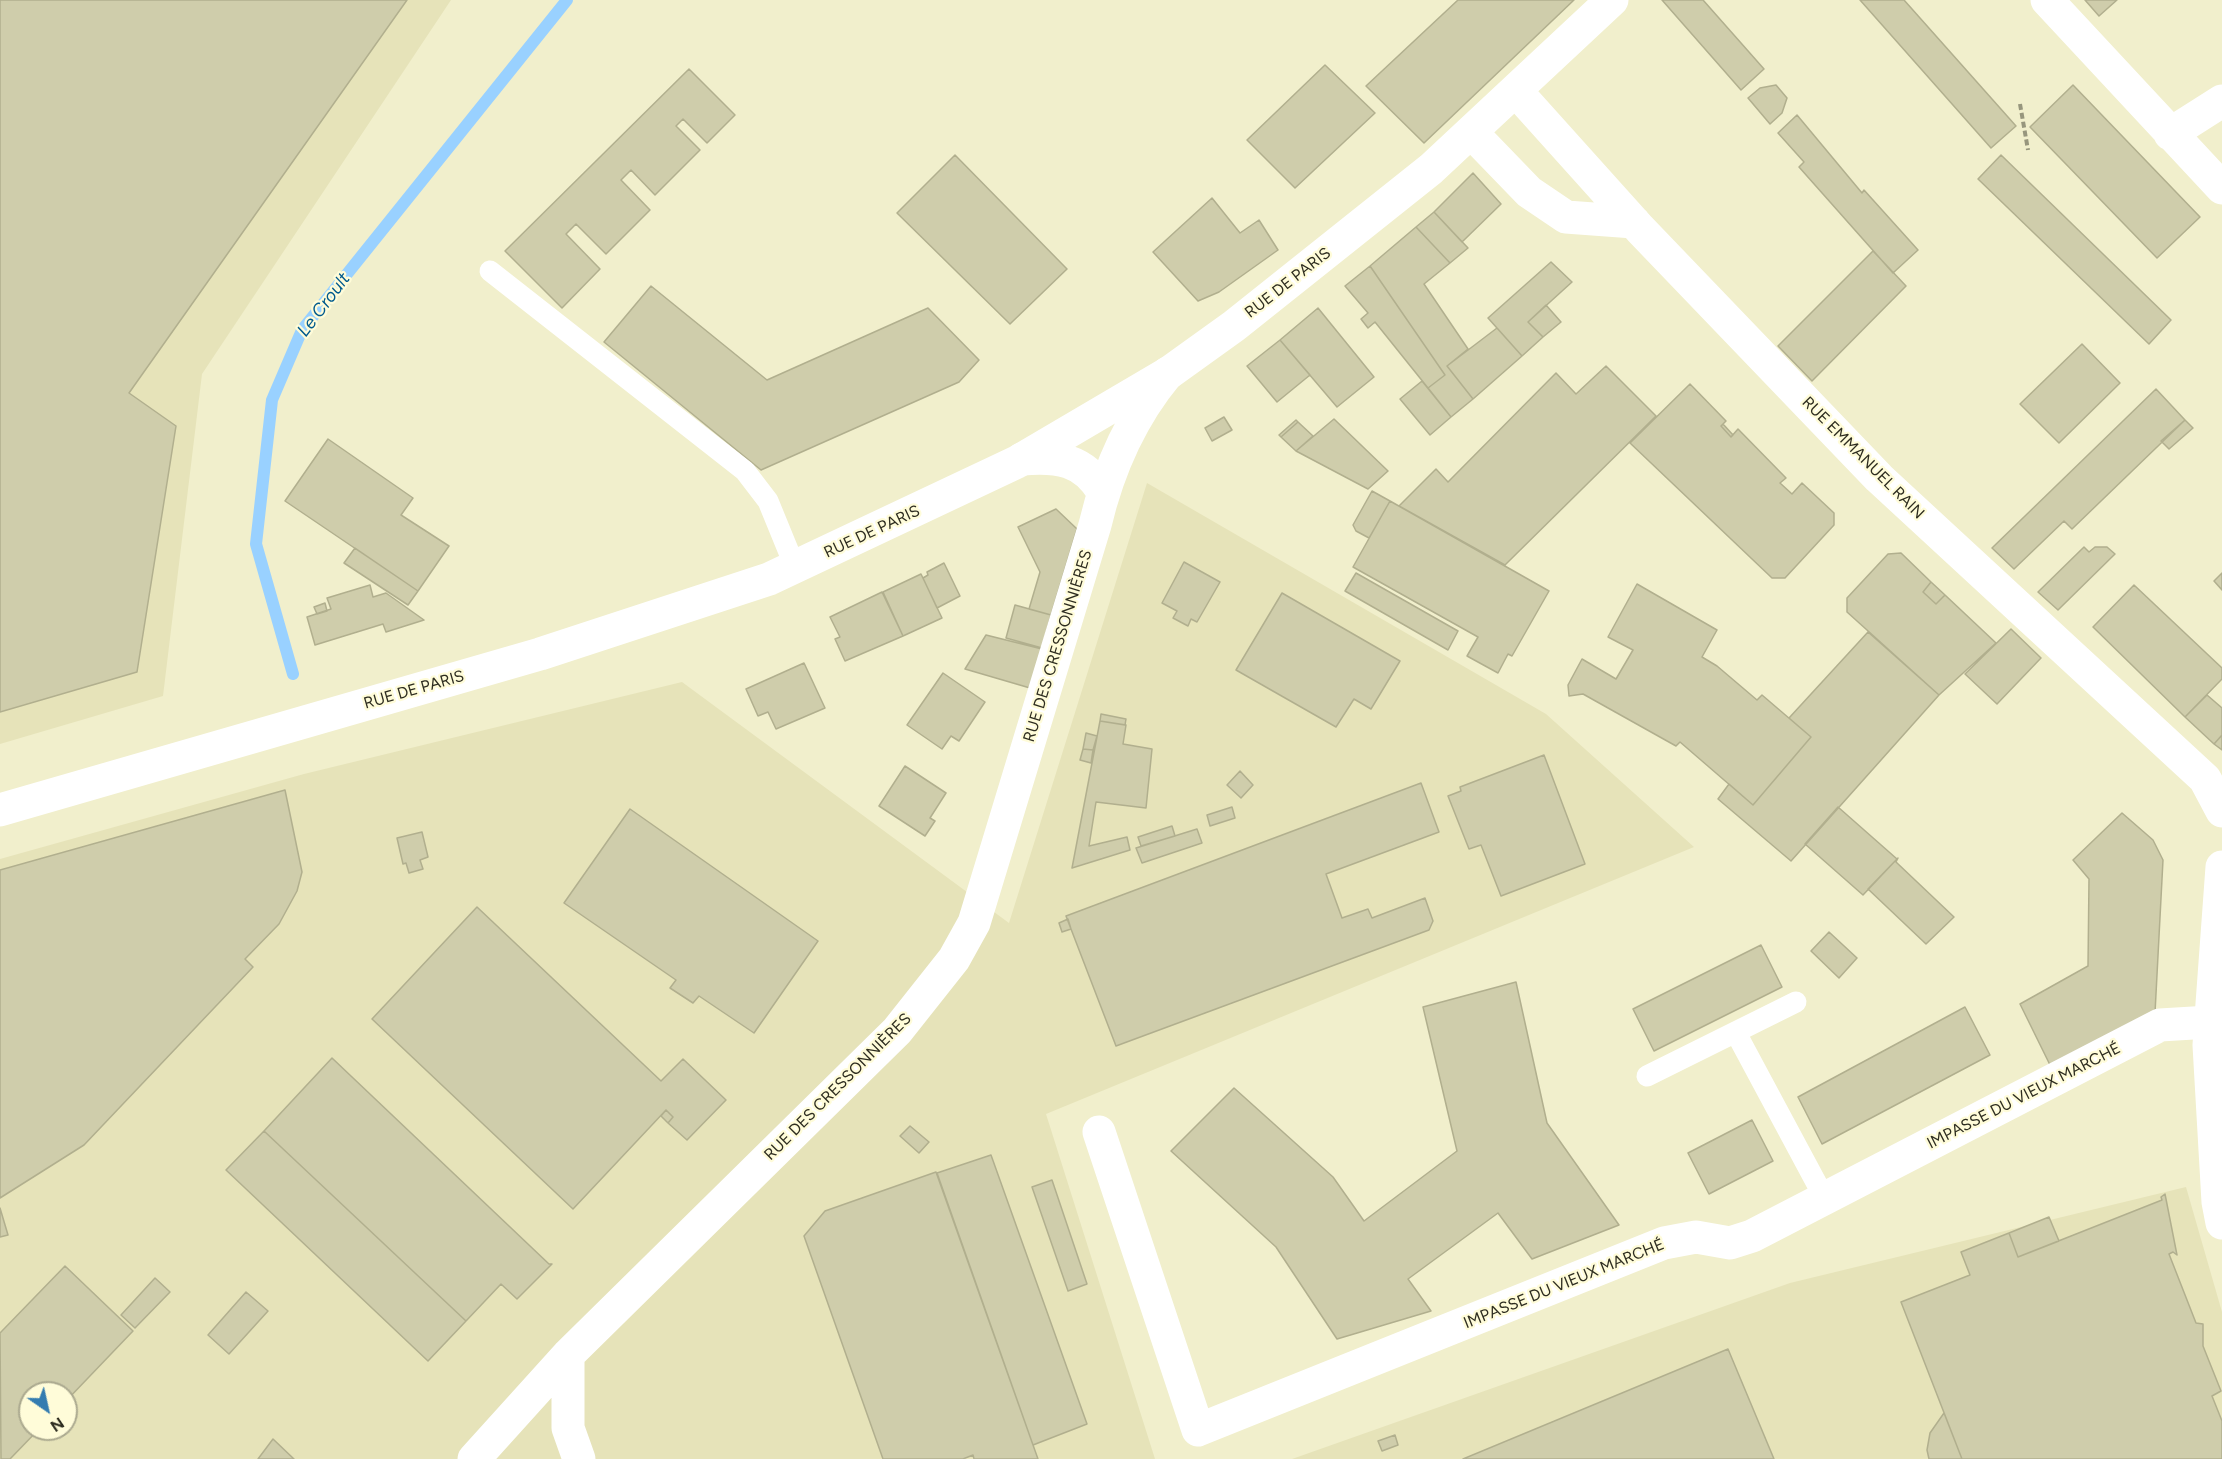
<!DOCTYPE html>
<meta charset="utf-8">
<style>
body{margin:0}
#map{position:relative;width:2222px;height:1459px;overflow:hidden;background:#f1efcc;font-family:Figtree,sans-serif}
canvas{display:block}
.north{position:absolute;left:18px;top:1381px;width:60px;height:60px;box-sizing:border-box;background:#fffcd9;border:2px solid #aba98f;border-radius:50%;rotate:146deg;font-size:16px;font-weight:700;line-height:24px;text-align:center;color:#2e2d20}
.north::after{content:'';display:block;margin:auto;width:21px;height:27px;background:#347cb0;clip-path:polygon(50% 0,100% 100%,50% 72%,0 100%)}
</style>
<div id="map">
<canvas width="2222" height="1459"></canvas>
<div class="north">N</div>
</div>
<script>
const c = document.querySelector('canvas').getContext('2d');
c.lineJoin = 'round';
function fill(path, color) { c.fillStyle = color; c.fill(path, 'evenodd'); }
function stroke(path, color, width, dash) { c.strokeStyle = color; c.lineWidth = width; c.lineCap = dash ? 'butt' : 'round'; c.setLineDash(dash || []); c.stroke(path); }
function label(font, color, halo, rows, align = 'center') {
  c.font = font + ' Figtree,sans-serif'; c.lineWidth = 4.5; c.setLineDash([]); c.textBaseline = 'middle'; c.strokeStyle = halo; c.fillStyle = color; for (const [text, x, y, turn = 0] of rows) {
    c.save(); c.translate(x, y); c.rotate((+turn || 0) * Math.PI / 180); c.textAlign = isNaN(turn) ? turn : align; if (halo) c.strokeText(text, 0, 0); c.fillText(text, 0, 0); c.restore();
  }
}
const built = new Path2D(`
 M0,0H451L202,374L163,696L0,744Z
 M1147,483L1546,714L1694,847L1046,1114L1155,1459H0V859L304,774L682,682L1009,923ZM30,1393H66V1429H30Z
 M2186,1187L2222,1312V1459H1292L1790,1283Z`);
const stream = new Path2D(`
 M293,674L256,544L272,400L302,330L567,0`);
const building = new Path2D(`
 M0,0H407L129,393L176,426L137,672L0,712Z
 M1458,0H1574L1424,143L1366,86Z
 M1662,0H1703L1764,69L1741,90Z
 M1860,0H1904L2016,126L1991,148Z
 M2085,0H2117L2099,16Z
 M1325,65L1375,113L1295,188L1247,140Z
 M689,69L735,115L707,143L683,119L676,126L700,150L655,195L631,170L621,180L650,210L606,254L576,224L566,234L600,269L562,308L505,251Z
 M1776,85L1787,98L1782,113L1770,124L1748,98L1760,88Z
 M2073,85L2200,217L2157,258L2030,127Z
 M1797,115L1862,193L1864,190L1918,250L1893,273L1799,167L1804,162L1778,133Z
 M955,155L1067,269L1010,324L897,213Z
 M2001,155L2171,320L2149,344L1978,179Z
 M1473,173L1501,204L1462,242L1434,212Z
 M1212,198L1240,233L1259,220L1278,250L1219,292L1198,301L1153,252Z
 M1434,212L1468,248L1450,263L1416,227Z
 M1416,227L1450,263L1424,284L1468,349L1447,366L1473,399L1451,417L1428,388L1445,375L1370,266Z
 M1873,251L1906,286L1812,381L1778,346Z
 M1551,262L1572,282L1528,322L1543,337L1522,356L1488,318Z
 M1370,266L1445,375L1428,388L1375,322L1368,328L1361,319L1368,313L1345,286Z
 M651,286L767,380L928,308L979,360L959,382L761,470L604,342Z
 M1546,305L1561,322L1543,337L1528,322Z
 M1318,308L1374,377L1337,407L1280,340Z
 M1497,328L1522,356L1473,399L1447,366Z
 M1280,340L1310,375L1277,402L1247,366Z
 M2082,344L2120,383L2059,443L2020,404Z
 M1606,366L1656,416L1505,565L1399,506L1436,469L1448,482L1556,373L1576,394Z
 M1422,381L1451,417L1430,435L1400,399Z
 M1690,384L1726,421L1721,426L1731,437L1738,429L1786,478L1780,483L1792,494L1802,483L1834,513V525L1785,578H1772L1630,443Z
 M2156,389L2185,420L2072,529L2064,521L2014,569L1992,548Z
 M1224,417L1232,430L1212,441L1205,428Z
 M1334,419L1388,471L1368,489L1296,451Z
 M1296,420L1298,422L1281,437L1279,435Z
 M2185,420L2193,428L2169,449L2161,441Z
 M1298,422L1313,436L1296,451L1281,437Z
 M1723,424L1733,435L1731,437L1721,426Z
 M328,439L413,498L401,515L449,546L418,591L285,501Z
 M1372,491L1390,501L1369,538L1356,531L1353,525Z
 M1390,501L1549,591L1512,656L1508,654L1498,673L1467,656L1478,637L1353,567Z
 M1056,509L1077,529L1051,615L1029,609L1040,572L1018,527Z
 M2084,547L2089,552L2095,547H2107L2115,554L2058,610L2038,592Z
 M355,548L418,591L408,605L344,563Z
 M1901,553L1931,582L1923,592L1936,604L1945,595L1996,643L1939,695L1847,612V598L1888,554Z
 M1184,562L1220,582L1197,622L1191,619L1188,626L1173,618L1177,611L1162,603Z
 M944,563L960,596L937,608L923,578L928,575L927,572Z
 M1356,573L1458,631L1448,650L1345,591Z
 M2222,573V590L2214,581Z
 M921,574L942,618L903,636L883,592Z
 M1931,582L1945,595L1936,604L1923,592Z
 M1637,584L1717,630L1702,657L1717,666L1757,700L1762,695L1811,737L1753,805L1680,742L1676,746L1583,694L1569,696L1568,685L1582,659L1616,679L1633,650L1608,637Z
 M370,585L373,597L386,593L424,620L386,632L383,624L315,645L307,617L331,609L327,598Z
 M2134,585L2222,668V679L2185,717L2093,627Z
 M882,592L903,636L845,661L835,639L840,637L830,617Z
 M1282,593L1400,661L1371,709L1354,699L1336,727L1236,670Z
 M325,603L327,611L317,614L314,607Z
 M1015,605L1051,615L1042,648L1006,638Z
 M2011,629L2041,658L1997,704L1965,674Z
 M1868,632L1939,695L1791,861L1718,799L1729,784L1753,805L1811,737L1789,718Z
 M986,635L1042,649L1030,688L965,669Z
 M804,663L825,708L776,729L768,712L758,716L746,689Z
 M943,673L985,702L959,741L951,736L942,749L907,725Z
 M2207,695L2222,708V735L2214,744L2185,717Z
 M1101,714L1126,719L1125,725L1100,721Z
 M1100,721L1126,725L1123,744L1152,749L1146,808L1096,802L1089,846L1127,837L1130,850L1072,868Z
 M1086,733L1097,736L1093,750L1083,749Z
 M2222,735V750L2214,744Z
 M1083,749L1093,750L1091,763L1080,760Z
 M1544,755L1585,864L1501,896L1481,845L1469,849L1448,796L1461,791L1460,787Z
 M905,766L946,793L930,818L935,821L925,836L879,806Z
 M1240,771L1253,785L1241,798L1227,785Z
 M1421,783L1439,832L1326,874L1342,918L1368,909L1372,918L1425,898L1433,921L1429,930L1116,1046L1066,916Z
 M285,790L302,872L297,891L279,924L245,959L253,967L84,1145L0,1198V870Z
 M1232,807L1235,818L1210,826L1207,815Z
 M1838,807L1897,859L1863,895L1805,844Z
 M630,809L818,941L754,1033L699,996L693,1003L670,988L676,980L564,903Z
 M2122,813L2153,840L2163,860L2155,1013L2052,1069L2020,1004L2088,966L2089,879L2073,860Z
 M1172,826L1175,836L1141,846L1138,837Z
 M1197,829L1202,843L1142,863L1136,848Z
 M422,832L428,857L420,860L423,869L409,873L406,863L403,864L397,838Z
 M1898,858L1896,862L1954,917L1926,944L1868,889Z
 M477,907L661,1081L683,1059L726,1100L687,1140L668,1123L673,1117L666,1110L573,1209L372,1019Z
 M1068,919L1071,929L1062,932L1059,923Z
 M1829,932L1857,958L1839,978L1811,951Z
 M1761,945L1782,987L1654,1051L1633,1009Z
 M1516,982L1547,1123L1619,1225L1532,1259L1498,1213L1408,1279L1431,1311L1337,1339L1276,1247L1171,1151L1234,1088L1333,1177L1364,1221L1457,1151L1423,1007Z
 M1965,1007L1990,1055L1822,1144L1798,1097Z
 M332,1058L549,1264H552L517,1299L501,1284L466,1321L264,1131Z
 M666,1110L673,1117L668,1123L661,1116Z
 M1752,1120L1773,1161L1709,1194L1688,1153Z
 M910,1126L929,1142L919,1153L900,1136Z
 M264,1131L466,1321L428,1361L226,1170Z
 M991,1155L1087,1424L1033,1445L937,1173Z
 M936,1172L1038,1459H974L973,1455L963,1459H883L804,1236L825,1211Z
 M1052,1180L1087,1284L1068,1291L1032,1187Z
 M2165,1194L2177,1255L2173,1252L2169,1254L2196,1323L2203,1324V1346L2221,1391L2212,1396L2222,1421V1459H1962L1901,1302L1970,1275L1961,1252L2009,1233L2018,1257L2162,1200L2161,1197Z
 M0,1208L8,1235L0,1237Z
 M2049,1217L2059,1241L2018,1257L2009,1233Z
 M65,1266L133,1331L66,1401V1393H30V1429H39L10,1459H1L0,1333Z
 M155,1278L170,1292L135,1328L121,1315Z
 M246,1292L268,1311L229,1354L208,1335Z
 M1728,1349L1774,1459H1463Z
 M1944,1413L1962,1459H1929L1927,1450L1930,1433Z
 M1395,1435L1398,1445L1382,1451L1378,1441Z
 M273,1439L294,1459H258Z`);
const path = new Path2D(`
 M2020,104L2028,150`);
const service = new Path2D(`
 M490,271L745,471L768,501L795,567
 M1736,1033L1825,1199
 M1647,1076L1796,1002`);
const minor = new Path2D(`
 M2047,0L2222,188
 M2170,134L2222,101
 M1022,459C1057,456 1084,459 1103,492
 M1099,1132L1198,1430L1664,1243L1696,1237L1730,1243L1752,1236L2160,1025L2210,1022
 M568,1355V1428L579,1459
 M474,1459L568,1355L897,1031L954,959L974,923L1095,525C1108,470 1132,416 1168,373`);
const tertiary = new Path2D(`
 M1516,91L1640,229L1879,478L2205,779L2222,811
 M1471,132L1529,192L1566,217L1634,222
 M0,810L540,654L769,579L1017,462L1170,372L1234,326L1431,169L1612,0
 M2222,867L2209,1045L2218,1202L2222,1223`);
const streetNames = [
 ["RUE DE PARIS",1288,283,-38],
 ["RUE EMMANUEL RAIN",1863,458,45],
 ["RUE DE PARIS",872,532,-25],
 ["RUE DES CRESSONNIÈRES",1058,646,-73],
 ["RUE DE PARIS",414,690,-16],
 ["RUE DES CRESSONNIÈRES",838,1087,-45],
 ["IMPASSE DU VIEUX MARCHÉ",2024,1096,-27],
 ["IMPASSE DU VIEUX MARCHÉ",1564,1284,-22]
];
const waterNames = [
 ["Le Croult",324,305,-53]
];
fill(built, '#e6e3b9');
stroke(stream, '#99d1ff', 12);
fill(building, '#cfcdab');
stroke(building, '#b1af8e', 1.5);
stroke(path, '#97967d', 4, [6, 3]);
stroke(service, '#fff', 21);
stroke(minor, '#fff', 33);
stroke(tertiary, '#fff', 33);
label('16px', '#2e2d20', '#fffcd9', streetNames);
label('italic 18px', '#005a8d', '#fffcd9', waterNames);
</script>
